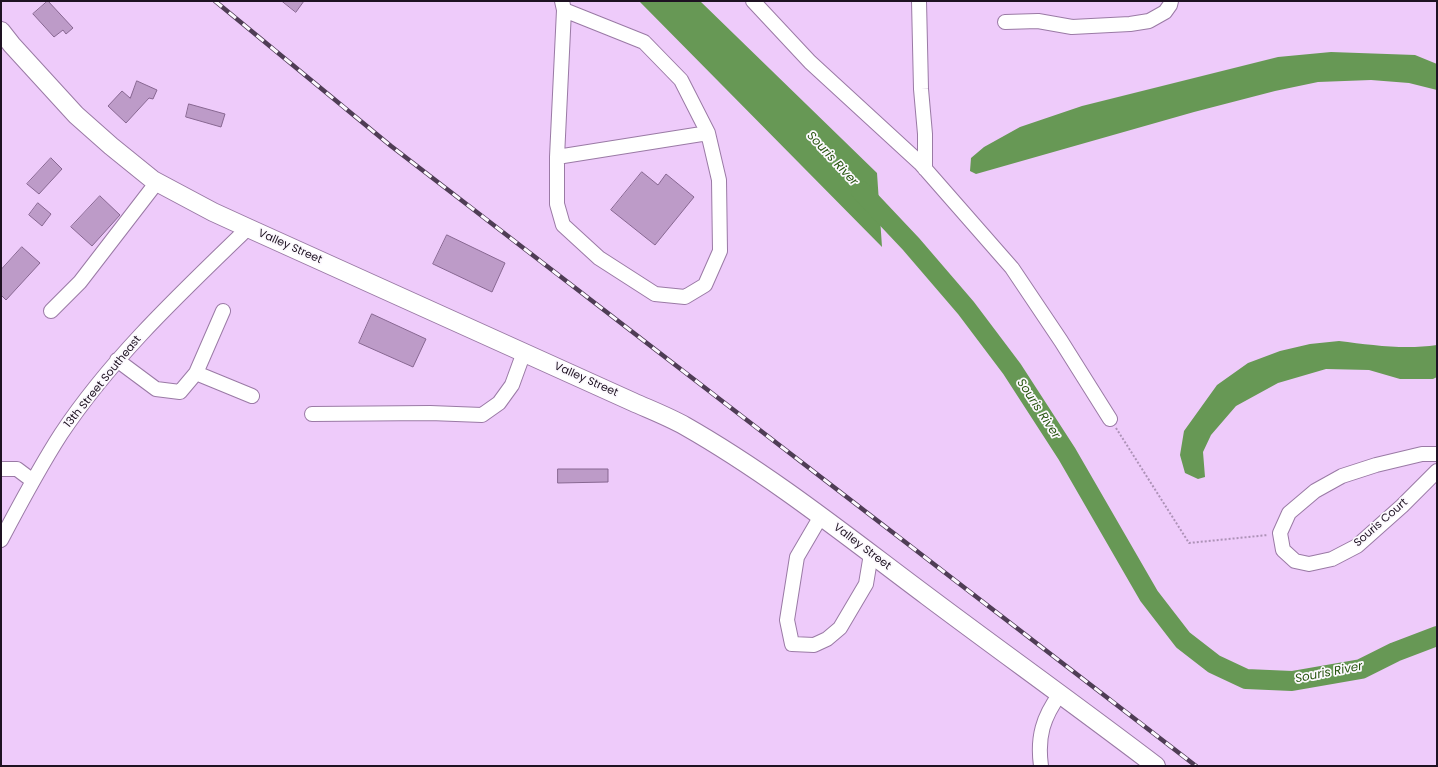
<!DOCTYPE html>
<style>
body{margin:0}
#map{position:relative;width:1438px;height:767px;overflow:hidden;background:#eecbfa;font-family:Poppins,sans-serif}
canvas{display:block}
.frame{position:absolute;inset:0;border:2px solid #1e1222;pointer-events:none}
</style>
<div id="map">
<canvas width="1438" height="767"></canvas>
<div class="frame"></div>
</div>
<script>
const c = document.querySelector('canvas').getContext('2d');
c.lineJoin = 'round';
function fill(path, color) { c.fillStyle = color; c.fill(path, 'evenodd'); }
function stroke(path, color, width, dash) { c.strokeStyle = color; c.lineWidth = width; c.lineCap = dash ? 'butt' : 'round'; c.setLineDash(dash || []); c.stroke(path); }
function label(font, color, halo, rows, align = 'center') {
  c.font = font + ' Poppins,sans-serif'; c.lineWidth = 3.5; c.setLineDash([]); c.textBaseline = 'middle'; c.strokeStyle = halo; c.fillStyle = color; for (const [text, x, y, turn = 0] of rows) {
    c.save(); c.translate(x, y); c.rotate((+turn || 0) * Math.PI / 180); c.textAlign = isNaN(turn) ? turn : align; if (halo) c.strokeText(text, 0, 0); c.fillText(text, 0, 0); c.restore();
  }
}
const water = new Path2D(`
 M639,1H700L877,173L882,247Z
 M1331,52L1415,55L1437,64V90L1409,83L1371,80L1318,82L1275,91L1194,112L976,174L970,171L971,158L984,147L1020,127L1082,106L1278,57Z
 M1339,341C1372,345 1404,350 1437,345V377L1433,379H1400L1369,370L1326,369L1278,383L1236,406L1211,435L1203,452L1205,477L1198,479L1185,473L1180,455L1184,431L1217,385L1248,363L1280,351L1310,344Z`);
const river = new Path2D(`
 M861,191L911,244L966,308L1012,369L1067,454L1149,596L1183,640L1214,664L1246,679L1292,681L1361,669L1395,652L1437,636`);
const building = new Path2D(`
 M48,1L73,28L66,34L63,30L54,37L33,14Z
 M282,1H304L296,12Z
 M137,81L157,90L153,99L149,98L126,123L108,106L122,91L130,98Z
 M189,104L225,114L221,127L186,117Z
 M51,158L62,169L39,194L27,184Z
 M642,172L658,185L666,174L694,197L655,245L611,210Z
 M100,196L120,215L92,246L71,227Z
 M38,203L51,214L42,226L29,215Z
 M447,235L505,263L492,292L433,264Z
 M22,247L40,263L6,300L1,295V270Z
 M372,314L426,339L413,367L359,343Z
 M558,469H608V482L558,483Z`);
const path = new Path2D(`
 M1116,428L1189,543L1268,535`);
const minor = new Path2D(`
 M562,1L564,10L557,157V204L563,225L599,258L655,294L685,297L705,285L720,251L719,180L708,133L681,80L644,42L564,10
 M753,1L810,62L920,163L1012,268L1061,341L1110,419
 M919,1L921,89L925,134V169
 M1005,22L1038,21L1072,27L1130,24L1149,21L1165,12L1170,5L1171,1
 M557,157L708,133
 M51,311L80,282L157,182
 M117,360L156,389L180,392L196,373L223,311
 M196,373L252,396
 M312,414L430,413L482,415L499,403L512,385L524,352
 M1437,454H1422L1376,465L1342,476L1315,491L1289,513L1280,533L1283,550L1295,561L1309,564L1332,559L1357,546L1402,506L1437,471
 M1,469H17L33,481
 M821,516L797,557L787,620L792,644L814,645L827,639L840,628L866,584L871,554
 M1,540C20,504 39,468 61,434C113,356 181,293 248,228
 M1041,766C1037,737 1043,717 1060,694`);
const major = new Path2D(`
 M1,31L12,45L76,115L111,146L153,180L213,212L248,228L633,402C651,410 669,417 685,426C771,475 848,537 927,596C1003,653 1080,708 1156,766`);
const rail = new Path2D(`
 M215,1L391,146L1196,766`);
const streetNames = [
 ["Valley Street",290,247,24],
 ["Valley Street",586,380,24],
 ["13th Street Southeast",103,382,-51],
 ["Souris Court",1381,523,-41],
 ["Valley Street",862,547,37]
];
const waterNames = [
 ["Souris River",832,159,47],
 ["Souris River",1038,409,57],
 ["Souris River",1329,673,-11]
];
fill(water, '#679855');
stroke(river, '#679855', 20);
fill(building, '#bd9bc8');
stroke(building, '#876791', 1);
stroke(minor, '#9a7aa5', 16);
stroke(major, '#9a7aa5', 20);
stroke(path, '#ad92b7', 2, [2, 2]);
stroke(minor, '#fff', 14);
stroke(major, '#fff', 18);
stroke(rail, '#4f3d55', 4.5);
stroke(rail, '#fcf9fe', 3, [9]);
label('11px', '#1e1222', '#fcf9fe', streetNames);
label('italic 12px', '#27550f', '#fcf9fe', waterNames);
</script>
